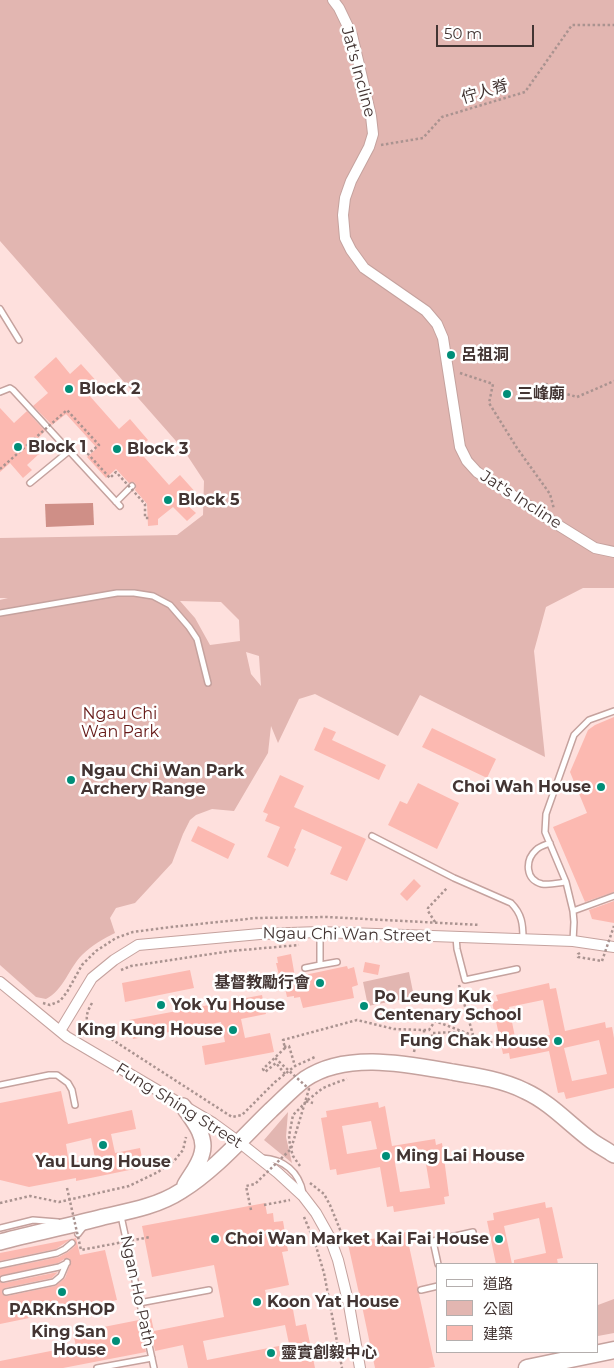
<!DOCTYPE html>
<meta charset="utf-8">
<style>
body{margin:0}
#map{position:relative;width:614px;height:1368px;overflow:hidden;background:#fee0dd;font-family:Montserrat,"Noto Sans TC",sans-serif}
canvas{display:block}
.legend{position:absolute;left:436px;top:1263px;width:162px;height:90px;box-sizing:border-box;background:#fff;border:1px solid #b4aead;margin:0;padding:6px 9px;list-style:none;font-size:15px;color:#433533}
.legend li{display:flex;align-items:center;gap:10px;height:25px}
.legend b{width:25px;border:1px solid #b4aead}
.scale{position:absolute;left:436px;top:25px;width:98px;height:22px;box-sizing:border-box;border:2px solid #433533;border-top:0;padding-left:6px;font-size:15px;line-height:18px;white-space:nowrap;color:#433533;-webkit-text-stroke:4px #fff;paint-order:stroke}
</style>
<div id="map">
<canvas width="614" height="1368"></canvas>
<ul class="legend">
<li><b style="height:6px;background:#fff"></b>道路</li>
<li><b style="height:14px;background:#e2b6b1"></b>公園</li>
<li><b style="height:14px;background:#fcb9b1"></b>建築</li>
</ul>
<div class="scale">50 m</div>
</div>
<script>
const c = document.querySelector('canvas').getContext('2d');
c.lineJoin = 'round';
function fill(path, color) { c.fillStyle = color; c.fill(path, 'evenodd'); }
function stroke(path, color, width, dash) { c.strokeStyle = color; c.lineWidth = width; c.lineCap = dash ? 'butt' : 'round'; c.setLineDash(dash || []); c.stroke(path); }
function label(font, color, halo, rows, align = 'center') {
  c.font = font + ' Montserrat,"Noto Sans TC",sans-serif'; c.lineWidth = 5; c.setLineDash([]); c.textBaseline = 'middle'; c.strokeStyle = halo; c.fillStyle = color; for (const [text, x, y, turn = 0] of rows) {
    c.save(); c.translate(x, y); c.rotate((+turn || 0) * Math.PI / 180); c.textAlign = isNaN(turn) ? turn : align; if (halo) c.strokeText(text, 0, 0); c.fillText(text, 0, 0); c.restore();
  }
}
const green = new Path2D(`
 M0,0H614V588H583L546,607L534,651L545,757L420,695L398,736L315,694L299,699L278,743L271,726L268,753L234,811L212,809L196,815L190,820L183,834L172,863L135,903L116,908L110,918L115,933C103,939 92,945 82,955C69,968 63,991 46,999L36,997L0,965V600L8,598H0V538L177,535L203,515L204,481L183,449L0,241ZM180,601L221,602L239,620L240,641L210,645L195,618ZM246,652L259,656L261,686L251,674Z
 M409,972L414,997L368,1006L363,982Z
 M288,1112L286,1137L292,1163L264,1140Z
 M614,1299V1333L598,1336V1305Z`);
const water = new Path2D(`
 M93,503L94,525L46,527L45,504Z`);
const building = new Path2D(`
 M56,357L70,374L81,364L99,384L88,394L119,429L130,419L148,440L137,449L169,485L180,475L198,495L187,505L196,513L187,521L173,507L158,519V525L148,526L147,504L135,490L136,487L135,483L133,482L129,483L116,469L106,478L87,457L97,448L66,414L52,425L33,406L48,393L34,377Z
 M0,408L14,423L27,411L45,431L32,444L40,453L27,465L32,470L23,478L10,463L0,472Z
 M614,717V892L585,902L553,827L587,813L570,772L588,730L595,725Z
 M324,727L336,732L332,740L386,765L379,780L314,750Z
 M432,728L496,759L487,778L422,747Z
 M280,775L304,786L294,807L366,839L347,881L330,874L342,847L302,829L294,848L296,849L288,867L267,857L280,827L265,821L268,814L263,812Z
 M418,783L459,803L437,849L388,825L400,801L407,804Z
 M198,826L235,844L228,859L191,841Z
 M414,879L421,886L407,901L400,894Z
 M614,901V923L592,919L589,910Z
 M291,954L295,977L347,966L348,969L354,967L358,985L352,987L354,998L303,1008L300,997L294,998V996L287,997L283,979L280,980L276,963H278L277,957Z
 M365,962L380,965L378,975L363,972Z
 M190,970L194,988L125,1002L122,983Z
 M549,983L550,989L556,988L565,1031L605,1022L606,1028L612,1027L614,1038V1088L566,1099L564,1092L558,1093L549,1051L510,1059L509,1053L503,1054L492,1002L498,1001L496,995ZM543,1000L550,1035L516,1042L509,1007ZM599,1040L607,1074L572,1081L564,1048Z
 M262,995L266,1014L241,1019L245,1038L270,1033L274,1052L205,1065L202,1046L225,1042L221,1022L133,1039L129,1020Z
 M61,1091L68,1124L132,1110L136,1129L111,1134L115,1153L140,1148L144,1167L76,1181V1178L29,1187L0,1180V1103ZM91,1138L95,1158L69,1163L66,1144Z
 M378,1102L379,1108L385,1106L392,1146L435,1139L436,1145L442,1143L449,1196L444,1197L445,1204L394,1212L393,1206L387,1207L380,1167L337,1175L336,1169L330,1170L321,1118L327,1117L326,1111ZM371,1121L377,1149L347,1154L342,1126ZM425,1158L430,1188L400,1192L395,1163Z
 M545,1202L546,1208L552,1207L563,1258L557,1259L558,1264H514V1260L546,1253L539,1218L504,1226L512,1264H496L487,1221L494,1220L493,1213Z
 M265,1203L267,1214L273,1213L274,1222L283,1221L288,1251L282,1252L289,1285L265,1290L269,1309L292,1304L296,1326L306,1324L315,1368H188L183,1345L155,1351L148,1318L151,1317L154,1331L224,1317L214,1265L152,1277L142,1226ZM285,1325L289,1344L207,1360L203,1341Z
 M406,1232L418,1287L417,1291L419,1294L435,1367L428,1368H375L362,1306L365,1305L366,1301L364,1298H360L348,1244Z
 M76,1238L80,1255L105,1250L117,1300L0,1324V1282L4,1283L58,1272L52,1278L5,1288L3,1289L2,1292L3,1295L7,1296L55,1286L65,1278L71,1262L69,1258H66L58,1263L0,1276V1269L59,1257L68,1252L75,1246L76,1242L72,1239Z
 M71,1239L56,1249L0,1261V1253Z
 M139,1320L146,1352L63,1368H0V1361L76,1346L73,1333Z`);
const path = new Path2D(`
 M381,145L423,138L442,117L525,92L572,25H614
 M460,373L493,384L489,403L517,448L550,494L554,509
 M535,385L547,384L563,393L577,397L614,381
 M435,922L428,911V908L447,888
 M580,953L578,954V957L602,961
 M121,970L131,966L231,951L299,945
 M459,985L473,1035
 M43,1003L50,1005L60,1001L67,992L82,965L96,951L116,938L133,932L171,927L256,918L327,917L480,925
 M92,1003C88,1010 85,1016 88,1024L232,1117L242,1115L275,1082L295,1066L315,1057
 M424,1030V1042H432V1033L460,1032
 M284,1047L289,1046L295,1066
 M414,1052L417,1038H424
 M285,1074L276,1063L265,1072L263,1069L285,1048L283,1040L357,1020L394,1029L424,1030H429L435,1021L493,1043
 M300,1166L293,1156L290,1146L289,1136L293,1115L309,1099L323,1088L338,1082L347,1079
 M310,1183L324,1194L330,1205L341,1232
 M0,1203L30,1196L59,1202L129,1186L158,1172L174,1161L183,1150L186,1137
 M264,1205L290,1200
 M304,1217L315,1243L324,1273L342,1368`);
const service = new Path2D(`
 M0,309L19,340
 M0,392L10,388L13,390L120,506
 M30,483L69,451
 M116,502L132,486
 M0,613L117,593H134L153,596L170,605L189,627L197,639L208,683
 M372,836L454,878L511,903C522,914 523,924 523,939
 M550,843C545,845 540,846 536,850C525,860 525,880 542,884C550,885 558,883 566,882
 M573,911L614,896
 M456,937L457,949L465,980L517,969
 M573,941L574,922L573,911L566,882L545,832L546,814L574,735L589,720L614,711
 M320,965L337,962
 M305,968L320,965V932
 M0,1085L49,1075H57L68,1083L72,1090L75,1105
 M262,1158C284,1159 299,1172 303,1193
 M121,1216L154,1368
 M0,1228L33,1220L58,1222
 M78,1234L85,1225
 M438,1264L433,1241L473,1232
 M0,1265L57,1253L65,1249L72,1243
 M3,1279L59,1267L67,1263
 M421,1290L438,1286
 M6,1292L54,1282L61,1276L67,1262
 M139,1303L209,1290
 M349,1304L362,1302
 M97,1368L152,1358`);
const minor = new Path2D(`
 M333,0L339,8L352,35L371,116L373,134L369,147L351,181L345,198L343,215L345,238L351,250L364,268L426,311L437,324L443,338L460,447L467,461L477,472L558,525L595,548L614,552
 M0,982L67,1037L213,1123L239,1142L278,1173L303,1196L316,1213L330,1238L338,1260L349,1305L360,1368
 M60,1031L92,978L114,960L138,945L260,934L320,932L573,941L614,947`);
const secondary = new Path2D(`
 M183,1106C192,1119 207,1136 202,1153C200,1164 190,1176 185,1185
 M0,1242C34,1233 69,1226 103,1217C130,1211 158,1206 181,1191C216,1169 242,1138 271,1110C282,1100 293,1088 305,1079C346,1051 407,1064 452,1072C477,1076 503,1080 525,1091C551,1103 569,1124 592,1141C599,1146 607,1150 614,1155`);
const primary = new Path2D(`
 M527,1368L614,1350`);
const pathBridge = new Path2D(`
 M0,469L67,410L99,445L88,454L110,478L116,472L145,504V518H150
 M602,961L614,926
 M306,1101L313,1103
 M67,1188L81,1250L150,1237
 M251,1210L246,1186L255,1184L291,1149L309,1089L275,1058`);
const markers = [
 [451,355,5,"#008e78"],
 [69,389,5,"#008e78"],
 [507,394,5,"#008e78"],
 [18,447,5,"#008e78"],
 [117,449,5,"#008e78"],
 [168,500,5,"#008e78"],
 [71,780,5,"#008e78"],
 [601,787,5,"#008e78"],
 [320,983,5,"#008e78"],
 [161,1005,5,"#008e78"],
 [364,1006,5,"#008e78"],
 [233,1030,5,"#008e78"],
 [558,1041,5,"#008e78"],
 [103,1145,5,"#008e78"],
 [386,1156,5,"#008e78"],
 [215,1239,5,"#008e78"],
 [499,1239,5,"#008e78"],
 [62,1292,5,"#008e78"],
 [257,1302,5,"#008e78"],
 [116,1341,5,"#008e78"],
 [271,1353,5,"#008e78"]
];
const streetNames = [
 ["Jat's Incline",358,72,75],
 ["佇人脊",485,92,-16],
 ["Jat's Incline",521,500,33],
 ["Ngau Chi Wan Street",347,935,1],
 ["Fung Shing Street",179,1106,32],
 ["Ngan Ho Path",137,1291,78]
];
const poiNames = [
 ["呂祖洞",461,355],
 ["Block 2",79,389],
 ["三峰廟",517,394],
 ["Block 1",28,447],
 ["Block 3",127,449],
 ["Block 5",178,500],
 ["Ngau Chi Wan Park",81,771],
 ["Archery Range",81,789],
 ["Choi Wah House",591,787,"right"],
 ["基督教勵行會",310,983,"right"],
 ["Po Leung Kuk",374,997],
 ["Centenary School",374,1015],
 ["Yok Yu House",171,1005],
 ["King Kung House",223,1030,"right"],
 ["Fung Chak House",548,1041,"right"],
 ["Ming Lai House",396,1156],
 ["Yau Lung House",103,1162,"center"],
 ["Choi Wan Market",225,1239],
 ["Kai Fai House",489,1239,"right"],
 ["Koon Yat House",267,1302],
 ["PARKnSHOP",62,1310,"center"],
 ["King San",106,1332,"right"],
 ["House",106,1350,"right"],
 ["靈實創毅中心",281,1353]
];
const parkNames = [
 ["Ngau Chi",120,714],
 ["Wan Park",120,732]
];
fill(green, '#e2b6b1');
fill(water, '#cf8f87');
fill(building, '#fcb9b1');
stroke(service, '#c5a29e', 8);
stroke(minor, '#c5a29e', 12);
stroke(secondary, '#c5a29e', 18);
stroke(primary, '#c5a29e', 19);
stroke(path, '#aa9390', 2.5, [2.5, 2.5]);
stroke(service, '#fff', 5);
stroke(minor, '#fff', 10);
stroke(secondary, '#fff', 15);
stroke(primary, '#fff', 16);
stroke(pathBridge, '#aa9390', 2.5, [2.5, 2.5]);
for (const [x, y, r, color] of markers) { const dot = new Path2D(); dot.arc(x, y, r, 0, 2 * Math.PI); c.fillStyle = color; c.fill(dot); stroke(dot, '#fff', 2); }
label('16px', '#433533', '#fff', streetNames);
label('bold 16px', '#433533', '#fff', poiNames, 'left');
label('16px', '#651816', '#fff', parkNames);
</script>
